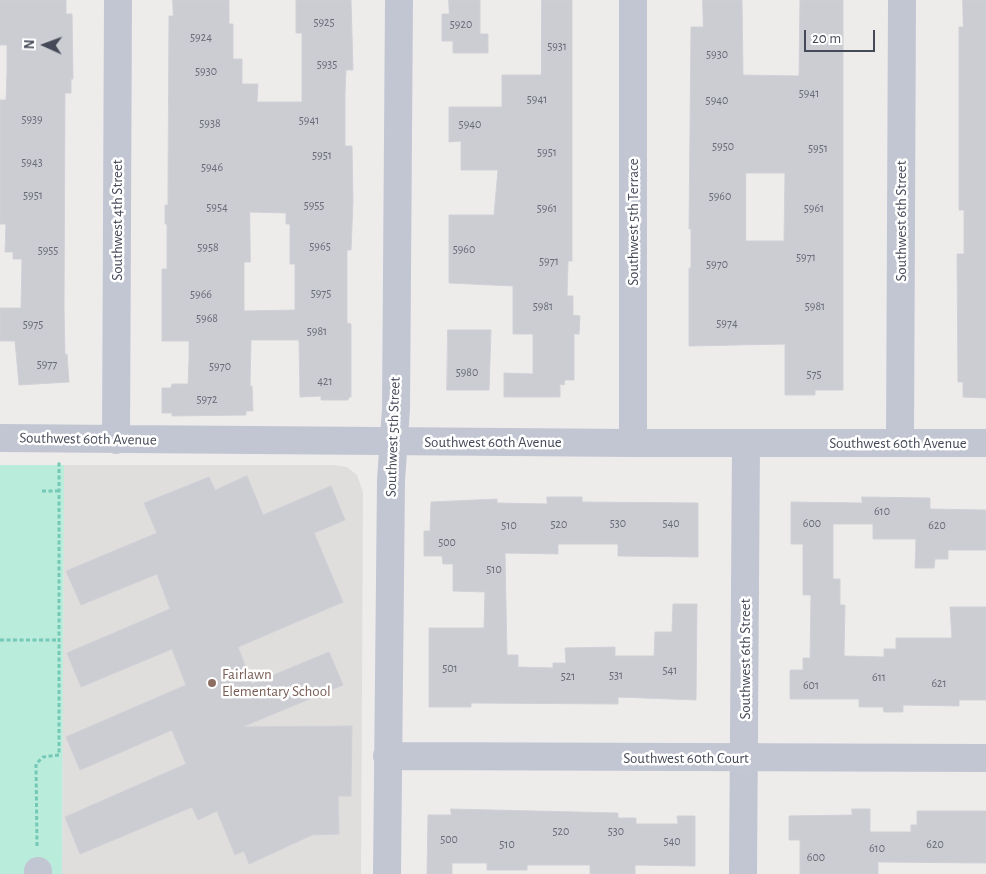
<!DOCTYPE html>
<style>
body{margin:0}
#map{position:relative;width:986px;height:874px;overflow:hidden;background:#eeeceb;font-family:"Alegreya Sans",sans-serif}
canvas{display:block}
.north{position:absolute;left:20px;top:20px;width:50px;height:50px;-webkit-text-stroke:4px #fff;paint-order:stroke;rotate:272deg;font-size:14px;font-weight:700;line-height:20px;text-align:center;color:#454a58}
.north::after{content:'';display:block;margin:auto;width:18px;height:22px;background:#454a58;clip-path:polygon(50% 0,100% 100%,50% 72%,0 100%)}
.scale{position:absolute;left:804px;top:30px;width:71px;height:22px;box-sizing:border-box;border:2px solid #454a58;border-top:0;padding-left:6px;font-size:15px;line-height:18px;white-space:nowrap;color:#454a58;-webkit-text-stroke:4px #fff;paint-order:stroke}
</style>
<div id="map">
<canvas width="986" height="874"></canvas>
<div class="north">N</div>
<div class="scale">20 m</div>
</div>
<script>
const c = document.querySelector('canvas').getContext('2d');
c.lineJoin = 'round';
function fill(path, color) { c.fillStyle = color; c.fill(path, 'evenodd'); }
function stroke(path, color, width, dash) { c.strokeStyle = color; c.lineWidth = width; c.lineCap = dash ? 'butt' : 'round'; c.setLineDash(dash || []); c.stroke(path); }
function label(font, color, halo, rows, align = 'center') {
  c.font = font + ' "Alegreya Sans",sans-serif'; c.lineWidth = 5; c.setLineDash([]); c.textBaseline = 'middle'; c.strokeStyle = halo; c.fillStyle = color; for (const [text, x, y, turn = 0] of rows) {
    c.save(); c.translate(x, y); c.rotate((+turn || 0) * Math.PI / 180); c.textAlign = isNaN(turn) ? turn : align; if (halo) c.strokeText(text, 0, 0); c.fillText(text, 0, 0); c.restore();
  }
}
const education = new Path2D(`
 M64,465H335L347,467L357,475L363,492L361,874H62Z`);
const green = new Path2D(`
 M0,465H64L62,874H0Z`);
const building = new Path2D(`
 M0,0H66V14H72L73,79H71V93H65L64,308L65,355L67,354L69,382L19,385L15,341H0V308H21L22,259H13V252H5L6,224H0V100H6L7,72V45H0Z
 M173,0H229V24H233V59H242V84H258L257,102H302V33H296V0H351L353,70H346L345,92V146H352L353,201L351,250H347V323L351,324V397H349L348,400H321V396L300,397L299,340H251L250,386H252L253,411H246V415L172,416V413H162V388H171L172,384H188L189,360V341H162V269H167V224H165V205H168V187L169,16H173ZM250,212L286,213V224H290V264H295V310L244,311V262H250Z
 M449,0H480V34H488V53H453V41H442V14H449Z
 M542,0H572V261H568L567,296H573V315L580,316L579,334H574V380H565L564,385L560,384V397H504V373L533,374V334H513V286L449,283V215H494L498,170H461V141L449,142V107H502V75H541Z
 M703,0H742L743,75L799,76L800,0H843V390H815V395H785V344L689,346V268H691V229H689L691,27H703ZM746,173H785L784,241H746Z
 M963,0H986V398L963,397V382H958L957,254H964V210H959V27H963Z
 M448,330H491L489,390H447Z
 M247,476L263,515L331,486L345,520L314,533L343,602L238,647L252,684L329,652L343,685L242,727L352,726L351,796H338L339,834L312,835L249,864L244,851L235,855L217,811L198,820L192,807L80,854L65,817L186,764L172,730L80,770L66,737L186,685L172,649L81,687L67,653L170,609L157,574L81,605L66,571L157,533L144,503L209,477L215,490Z
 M547,497H582V502L698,503V557L618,556V544H558V554L505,553L507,655H518V667L553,668V663H566L565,648L615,647V656H654L655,632H672L673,604H697L696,700L618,697V704L471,703V707H429V628H484L485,592L453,591V564H443L442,556H424V531H430L431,502L497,499V503L547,504Z
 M862,497L930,498V509L986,510V550H948V559H935L934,568H915L916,539H873V524H833V579H840V605H845L844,656L884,657V649H896V638H952L950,607H986V700H959V706L903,705V712H884L883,707H859V699H790V670H803V658H810L811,595H803V544H791V502L862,503Z
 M451,809L618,813V818H636V824H678L677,816H695V866L635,865V874H590V865H527V870H487V863H452V874H427L428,815H451Z
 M852,809H870V832H911V825H917V811H986V863L878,862V874H800V840H789V816L852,815Z`);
const path = new Path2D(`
 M42,491H59
 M0,640H58
 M37,846L36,764L43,757L59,755V462`);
const minor = new Path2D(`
 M0,438L633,443H986
 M116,440L118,0
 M900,442L902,0
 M633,443V0
 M387,756L986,758
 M38,874V871
 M387,874L391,480L396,409L399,0
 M743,874L746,443`);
const markers = [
 [212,683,5,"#8d6e63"]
];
const numberNames = [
 ["5925",324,22],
 ["5920",461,24],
 ["5924",201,37],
 ["5931",557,46],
 ["5930",717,54],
 ["5935",327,64],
 ["5930",206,71],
 ["5941",809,93],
 ["5941",537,99],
 ["5940",717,100],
 ["5939",32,119],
 ["5941",309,120],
 ["5938",210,123],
 ["5940",470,124],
 ["5950",723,146],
 ["5951",818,148],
 ["5951",547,152],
 ["5951",322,155],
 ["5943",32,162],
 ["5946",212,167],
 ["5951",33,195],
 ["5960",720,196],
 ["5955",314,205],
 ["5954",217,207],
 ["5961",547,208],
 ["5961",814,208],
 ["5965",320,246],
 ["5958",208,247],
 ["5960",464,249],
 ["5955",48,250],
 ["5971",806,257],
 ["5971",549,261],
 ["5970",717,264],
 ["5975",321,293],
 ["5966",201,294],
 ["5981",543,306],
 ["5981",815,306],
 ["5968",207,318],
 ["5974",727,323],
 ["5975",33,324],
 ["5981",317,331],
 ["5977",47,364],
 ["5970",220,366],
 ["5980",467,372],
 ["575",814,374],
 ["421",325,381],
 ["5972",207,399],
 ["610",882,511],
 ["530",618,523],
 ["540",671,523],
 ["600",812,523],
 ["520",559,524],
 ["510",509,525],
 ["620",937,525],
 ["500",447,542],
 ["510",494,569],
 ["501",450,668],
 ["541",670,670],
 ["531",616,675],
 ["521",568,676],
 ["611",879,677],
 ["621",939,683],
 ["601",811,685],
 ["520",561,831],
 ["530",616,831],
 ["500",449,839],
 ["540",672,841],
 ["510",507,844],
 ["620",935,844],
 ["610",877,848],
 ["600",816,857]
];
const streetNames = [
 ["Southwest 4th Street",117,220,-90],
 ["Southwest 6th Street",901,221,-90],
 ["Southwest 5th Terrace",633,222,-90],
 ["Southwest 5th Street",393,437,-88],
 ["Southwest 60th Avenue",88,439,1],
 ["Southwest 60th Avenue",493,442],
 ["Southwest 60th Avenue",898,443],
 ["Southwest 6th Street",745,659,-90],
 ["Southwest 60th Court",686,758]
];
const educationNames = [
 ["Fairlawn",222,674],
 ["Elementary School",222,691]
];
fill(education, '#dfdedd');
fill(green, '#baecdb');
fill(building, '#ccccd3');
stroke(building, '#d0d0d7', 1);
stroke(path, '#74c8b6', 3, [4, 2.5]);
stroke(minor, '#c2c6d3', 28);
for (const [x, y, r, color] of markers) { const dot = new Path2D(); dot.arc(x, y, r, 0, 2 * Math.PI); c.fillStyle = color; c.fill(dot); stroke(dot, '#fff', 2); }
label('12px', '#676a77', null, numberNames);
label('15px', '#454a58', '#fff', streetNames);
label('15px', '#785e54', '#fff', educationNames, 'left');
</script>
